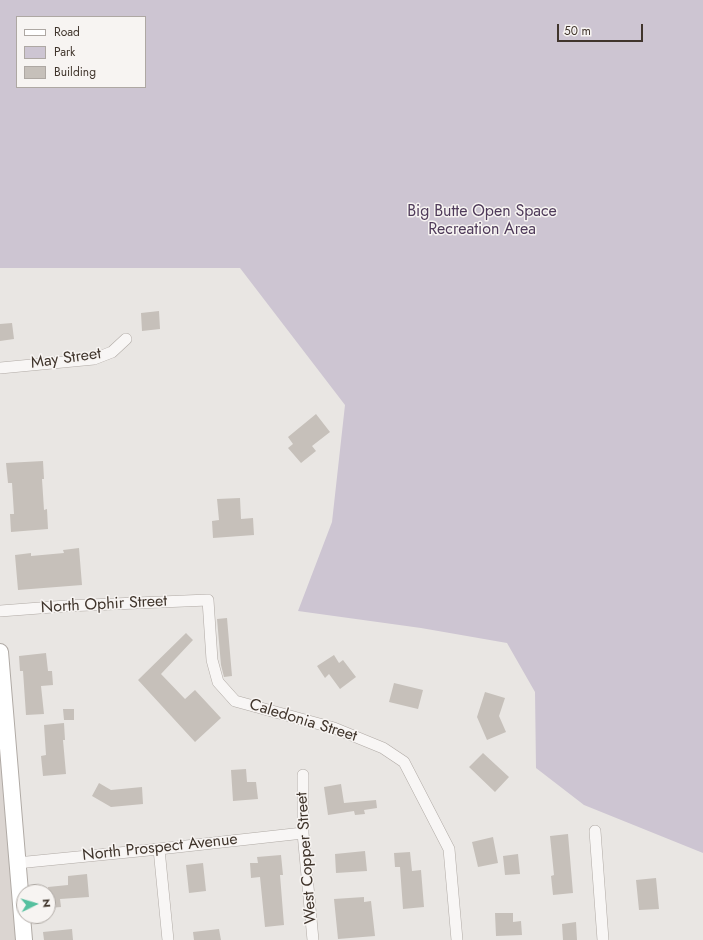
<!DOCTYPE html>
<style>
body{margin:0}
#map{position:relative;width:703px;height:940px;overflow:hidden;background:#e9e6e3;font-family:Jost,sans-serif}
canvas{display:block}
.legend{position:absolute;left:16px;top:16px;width:130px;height:72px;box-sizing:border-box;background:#f7f4f2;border:1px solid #aea8a3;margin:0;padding:5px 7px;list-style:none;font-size:12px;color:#40352c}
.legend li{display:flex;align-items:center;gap:8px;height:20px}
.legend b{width:20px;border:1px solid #aea8a3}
.north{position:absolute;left:16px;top:884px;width:40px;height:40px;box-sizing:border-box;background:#f7f4f2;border:1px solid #aea8a3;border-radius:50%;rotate:85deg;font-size:11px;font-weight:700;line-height:16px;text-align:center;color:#40352c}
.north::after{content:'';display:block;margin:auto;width:14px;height:18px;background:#56c09f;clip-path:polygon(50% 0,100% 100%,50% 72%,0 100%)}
.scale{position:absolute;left:557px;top:24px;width:86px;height:18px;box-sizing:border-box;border:2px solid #40352c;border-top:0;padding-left:5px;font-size:12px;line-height:14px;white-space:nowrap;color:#40352c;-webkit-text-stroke:3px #f7f4f2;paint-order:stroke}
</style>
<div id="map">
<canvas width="703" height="940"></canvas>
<ul class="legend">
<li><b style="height:5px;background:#fff"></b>Road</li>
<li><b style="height:11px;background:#cdc5d2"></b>Park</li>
<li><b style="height:11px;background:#c6c0ba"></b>Building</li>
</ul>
<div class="north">N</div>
<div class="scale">50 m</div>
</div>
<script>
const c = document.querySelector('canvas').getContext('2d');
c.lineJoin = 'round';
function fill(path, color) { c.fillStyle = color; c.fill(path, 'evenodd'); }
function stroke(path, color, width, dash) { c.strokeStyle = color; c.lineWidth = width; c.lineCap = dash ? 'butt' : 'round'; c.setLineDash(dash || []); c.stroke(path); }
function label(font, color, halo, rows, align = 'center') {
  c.font = font + ' Jost,sans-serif'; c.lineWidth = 3; c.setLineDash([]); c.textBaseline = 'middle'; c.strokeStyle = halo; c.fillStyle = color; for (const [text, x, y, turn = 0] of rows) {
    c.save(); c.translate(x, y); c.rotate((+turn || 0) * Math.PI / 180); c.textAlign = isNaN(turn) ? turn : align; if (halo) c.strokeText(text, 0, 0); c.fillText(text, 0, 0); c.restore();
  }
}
const built = new Path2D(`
 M0,652L24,940H0Z`);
const green = new Path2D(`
 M0,0H703V853L584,805L536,768L535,692L507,643L421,628L298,611L332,522L345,405L240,268H0ZM17,17H145V87H17Z`);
const building = new Path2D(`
 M159,311L160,329L142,331L141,313Z
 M12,323L14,339L0,341V324Z
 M316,414L330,432L312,446L316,451L301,463L288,448L293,444L288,437Z
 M43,461L44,479H42L44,510L47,509L48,529L11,532L10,514H14L12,483H8L6,463Z
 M240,498L241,519L253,518L254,535L213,538L212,521L219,520L217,499Z
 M79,548L82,585L18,590L15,555L31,553V556L64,553L63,550Z
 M227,618L232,676L224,677L221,665L217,619Z
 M186,633L193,640L161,674L185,699L195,690L221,718L195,742L138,680Z
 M46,653L48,671H52L53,685L41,686L44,714L26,715L23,671H20L19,656Z
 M334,655L339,663L343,660L356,677L340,689L329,674L325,678L317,666Z
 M394,683L423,690L418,709L389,702Z
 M485,692L505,698L499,716L506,732L487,740L477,717Z
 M63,709H74V720H64Z
 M64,723L65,740H63L66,774L43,776L41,756L46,755L44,725Z
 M483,753L509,777L495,792L469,767Z
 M246,769L247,782H256L258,799L233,801L231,770Z
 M99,783L111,790L142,787L143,804L111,807L92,796Z
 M341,784L344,803L376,800L377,808L364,810L365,814L355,815L354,811L328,815L324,787Z
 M568,834L573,893L553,895L551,876L554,875L550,836Z
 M493,837L498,863L478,867L472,842Z
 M365,851L367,871L336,873L335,854Z
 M410,852L412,871L421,870L424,907L403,909L400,867H395L394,853Z
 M518,854L520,874L505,875L503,856Z
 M281,855L283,875H280L284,925L265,927L260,877L251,878L250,863H258L257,857Z
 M203,863L206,891L189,893L186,865Z
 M87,874L89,897L60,899L61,907L48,908V887L68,885V876Z
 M656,878L659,909L639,910L636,880Z
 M364,897V902L371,901L375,936L338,939L334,899Z
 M495,913H513V922L521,921L522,935L496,936Z
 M576,922L577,940H563L562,924Z
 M72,929L73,940H44L43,932Z
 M219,929L221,940H194L193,932Z`);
const street = new Path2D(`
 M0,368L94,359L112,352L126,339
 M0,611L66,606L208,600L212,660L218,682L235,701L334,728L383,748L404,762L449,849L457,940
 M303,775V833L313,940
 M595,831L603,940
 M159,849L168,940
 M17,863L159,849L303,833`);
const secondary = new Path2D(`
 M0,652L24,940`);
const parkNames = [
 ["Big Butte Open Space",482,212],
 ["Recreation Area",482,230]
];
const streetNames = [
 ["May Street",66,359,-8],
 ["North Ophir Street",104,605,-3],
 ["Caledonia Street",303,721,17],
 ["North Prospect Avenue",160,848,-6],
 ["West Copper Street",307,858,-94]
];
fill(built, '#dbd5d1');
fill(green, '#cdc5d2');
fill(building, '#c6c0ba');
stroke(street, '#b0aaa5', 12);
stroke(secondary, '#b0aaa5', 18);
stroke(street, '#f8f6f5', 11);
stroke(secondary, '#fff', 16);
label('16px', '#4f3b5a', '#f7f4f2', parkNames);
label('16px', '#40352c', '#f7f4f2', streetNames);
</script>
